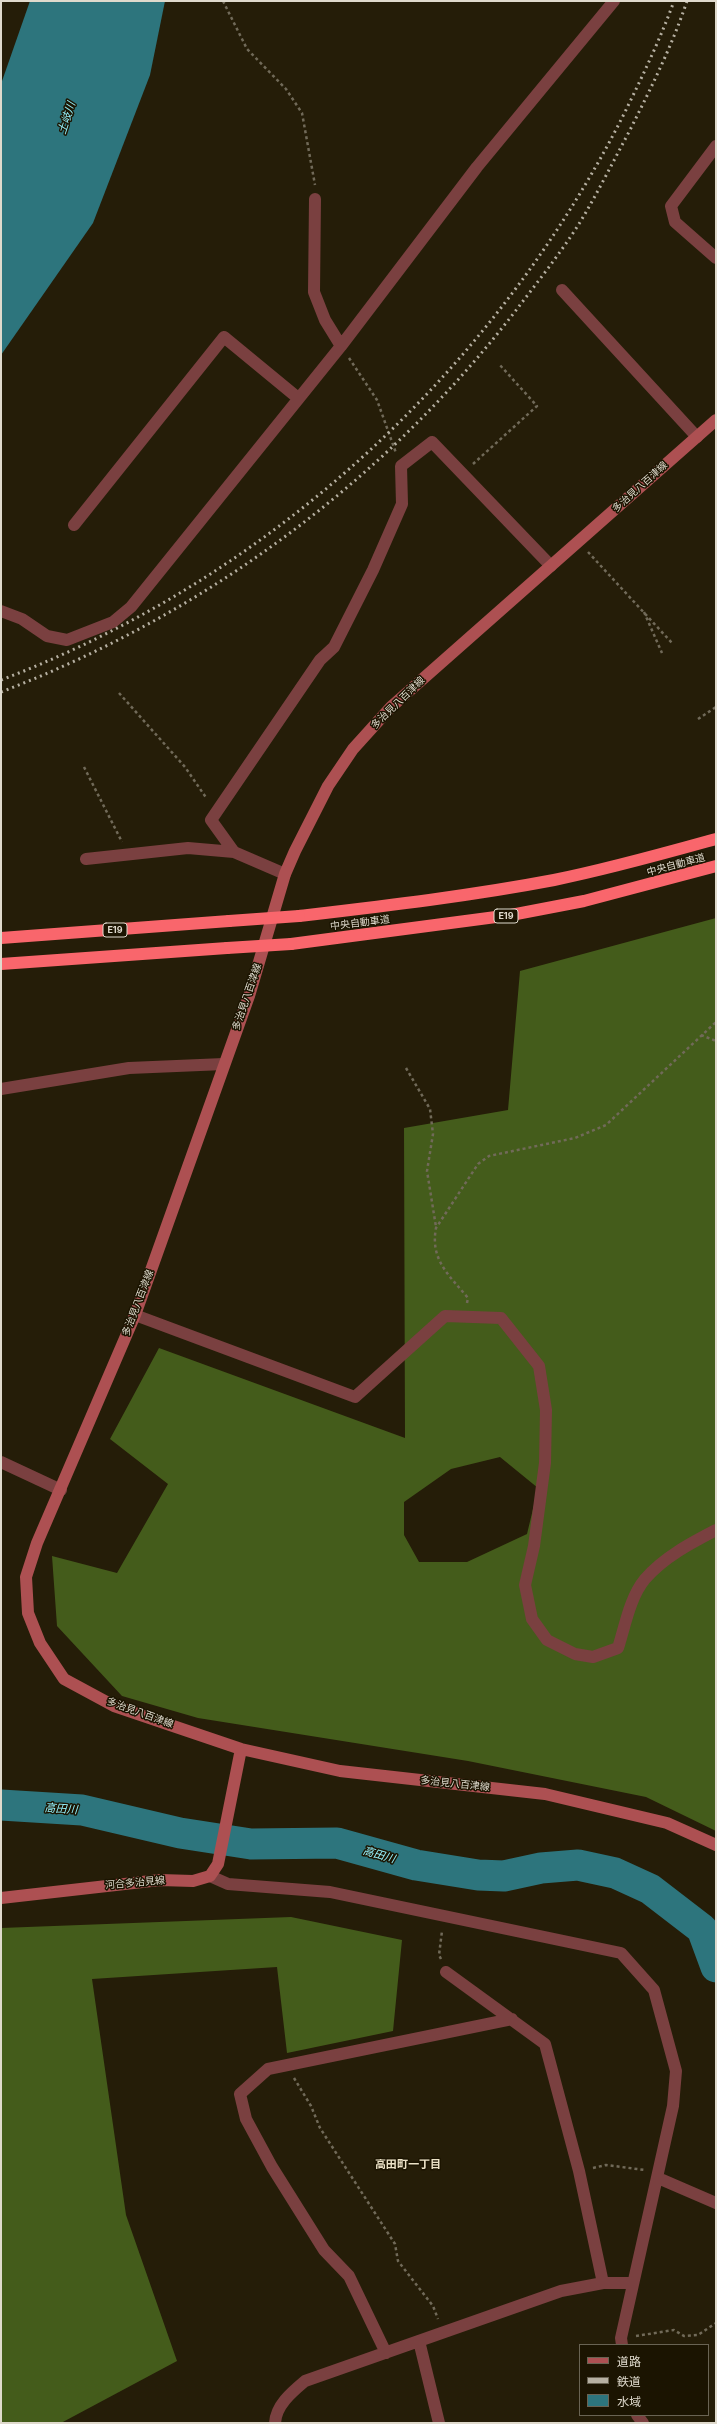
<!DOCTYPE html>
<meta charset="utf-8">
<style>
body{margin:0}
#map{position:relative;width:717px;height:2424px;overflow:hidden;background:#251d08;font-family:Inter,"Noto Sans JP",sans-serif}
canvas{display:block}
.frame{position:absolute;inset:0;border:2px solid #dfdacd;pointer-events:none}
.legend{position:absolute;left:579px;top:2344px;width:130px;height:72px;box-sizing:border-box;background:#1b1401;border:1px solid #696353;margin:0;padding:5px 7px;list-style:none;font-size:12px;color:#dfdacd}
.legend li{display:flex;align-items:center;gap:8px;height:20px}
.legend b{width:20px;border:1px solid #696353}
</style>
<div id="map">
<canvas width="717" height="2424"></canvas>
<div class="frame"></div>
<ul class="legend">
<li><b style="height:5px;background:#ad5052"></b>道路</li>
<li><b style="height:5px;background:#b6b0a2"></b>鉄道</li>
<li><b style="height:11px;background:#2d757d"></b>水域</li>
</ul>
</div>
<script>
const c = document.querySelector('canvas').getContext('2d');
c.lineJoin = 'round';
function fill(path, color) { c.fillStyle = color; c.fill(path, 'evenodd'); }
function stroke(path, color, width, dash) { c.strokeStyle = color; c.lineWidth = width; c.lineCap = dash ? 'butt' : 'round'; c.setLineDash(dash || []); c.stroke(path); }
function label(font, color, halo, rows, align = 'center') {
  c.font = font + ' Inter,"Noto Sans JP",sans-serif'; c.lineWidth = 3; c.setLineDash([]); c.textBaseline = 'middle'; c.strokeStyle = halo; c.fillStyle = color; for (const [text, x, y, turn = 0] of rows) {
    c.save(); c.translate(x, y); c.rotate((+turn || 0) * Math.PI / 180); c.textAlign = isNaN(turn) ? turn : align; if (halo) c.strokeText(text, 0, 0); c.fillText(text, 0, 0); c.restore();
  }
}
const forest = new Path2D(`
 M716,918V1831L646,1797L468,1761L198,1718L122,1696L57,1626L52,1556L117,1573L168,1484L110,1439L159,1348L405,1438L404,1128L508,1110L520,971ZM500,1457L538,1488L527,1534L467,1562H419L404,1535V1502L451,1469Z
 M291,1917L402,1940L393,2031L287,2053L277,1967L92,1979L126,2215L177,2361L61,2423H1V1928Z`);
const water = new Path2D(`
 M30,1H165L150,75L93,223L1,355V84Z`);
const river = new Path2D(`
 M1,1805L82,1810L180,1833L251,1844L337,1843L416,1865L478,1875L504,1876L541,1868L578,1865L615,1873L650,1889L702,1929L716,1967`);
const path = new Path2D(`
 M223,1L247,49L286,89L302,113L315,185
 M349,358L377,400L396,453
 M473,464L537,406L499,364
 M588,552L672,643
 M644,612L662,653
 M119,693L185,767L207,799
 M698,719L716,707
 M84,767L122,842
 M701,1035L716,1041
 M406,1068L430,1109L433,1134L427,1171L436,1227
 M467,1303L468,1298C449,1275 430,1260 436,1228L478,1164L489,1156L575,1138L606,1125L716,1022
 M441,1959L439,1955L442,1931
 M294,2078L311,2106L320,2128L395,2244L398,2261L433,2306L438,2319
 M593,2168L606,2165L645,2170
 M636,2336L674,2330L684,2336L698,2335L716,2323`);
const street = new Path2D(`
 M716,146L671,206L675,222L716,258
 M315,199L314,292L325,320L341,346
 M562,290L697,437
 M74,525L224,337L298,398
 M1,611L22,619L47,636L67,640L113,622L131,607L341,346L477,167L614,1
 M86,859L188,848L234,852
 M285,874L234,852L211,820L320,660L334,647L373,570L402,504L401,466L432,442L551,566
 M1,1089L129,1068L224,1064
 M135,1315L355,1397L445,1316L501,1318L539,1366L546,1410L545,1463L534,1546L525,1585L532,1619L547,1640L575,1654L593,1657L618,1648C625,1626 630,1597 645,1579C664,1557 691,1543 716,1530
 M1,1462L61,1490
 M210,1876L228,1884L330,1892L621,1953L654,1990L676,2071L673,2106L621,2338L622,2345
 M446,1972L545,2044L579,2171L603,2283
 M658,2178L716,2203
 M419,2341L439,2423
 M386,2353L349,2276L324,2250L272,2167L246,2119L240,2094L268,2069L512,2019
 M637,2415L643,2423
 M275,2423C276,2405 292,2392 305,2381L561,2291L603,2283H633`);
const secondary = new Path2D(`
 M716,420L391,707L353,749L328,786L295,851L285,874L249,996L135,1315L37,1543L26,1577L28,1613L40,1643L64,1679L114,1706L241,1749L340,1771L545,1794L667,1823L716,1845
 M1,1898L160,1880L193,1881L210,1876L218,1864L241,1749`);
const highway = new Path2D(`
 M299,916C384,906 470,896 554,880C609,869 662,854 716,839
 M1,938L229,921
 M291,944L511,915L584,901L716,866
 M1,964L227,948`);
const rail = new Path2D(`
 M1,680C270,578 495,370 624,114C642,77 660,40 674,1
 M1,692C205,614 384,482 517,309C539,280 563,250 582,219C599,190 614,160 630,130C651,88 672,46 687,1`);
const highwayBridge = new Path2D(`
 M229,921L299,916
 M227,948L291,944`);
const shields = [
 [506,916,24],
 [115,930,24]
];
const shieldNames = [
 ["E19",506,916],
 ["E19",115,930]
];
const streetNames = [
 ["多治見八百津線",640,487,-42],
 ["多治見八百津線",398,703,-44],
 ["中央自動車道",676,865,-15],
 ["中央自動車道",360,923,-7],
 ["多治見八百津線",247,997,-71],
 ["多治見八百津線",138,1303,-69],
 ["多治見八百津線",140,1713,20],
 ["多治見八百津線",455,1784,6],
 ["河合多治見線",135,1883,-5]
];
const waterNames = [
 ["土岐川",67,118,-72],
 ["高田川",61,1809,4],
 ["高田川",379,1855,16]
];
const neighbourhoodNames = [
 ["高田町一丁目",408,2165]
];
fill(forest, '#445c1b');
fill(water, '#2d757d');
stroke(river, '#2d757d', 31);
stroke(path, '#716a59', 2.5, [3, 3]);
stroke(street, '#7a4040', 12);
stroke(secondary, '#ad5052', 12);
stroke(highway, '#f9666c', 12);
stroke(rail, '#b6b0a2', 3, [2, 4]);
stroke(highwayBridge, '#f9666c', 12);
for (const [x, y, w] of shields) { const box = new Path2D(); box.roundRect(x - w / 2, y - 7, w, 14, 3); c.fillStyle = '#1b1401'; c.fill(box); stroke(box, '#dfdacd', 1); }
label('bold 9px', '#dfdacd', null, shieldNames);
label('10px', '#dfdacd', '#1b1401', streetNames);
label('italic 11px', '#96f3fe', '#1b1401', waterNames);
label('bold 11px', '#ede3c8', '#1b1401', neighbourhoodNames);
</script>
